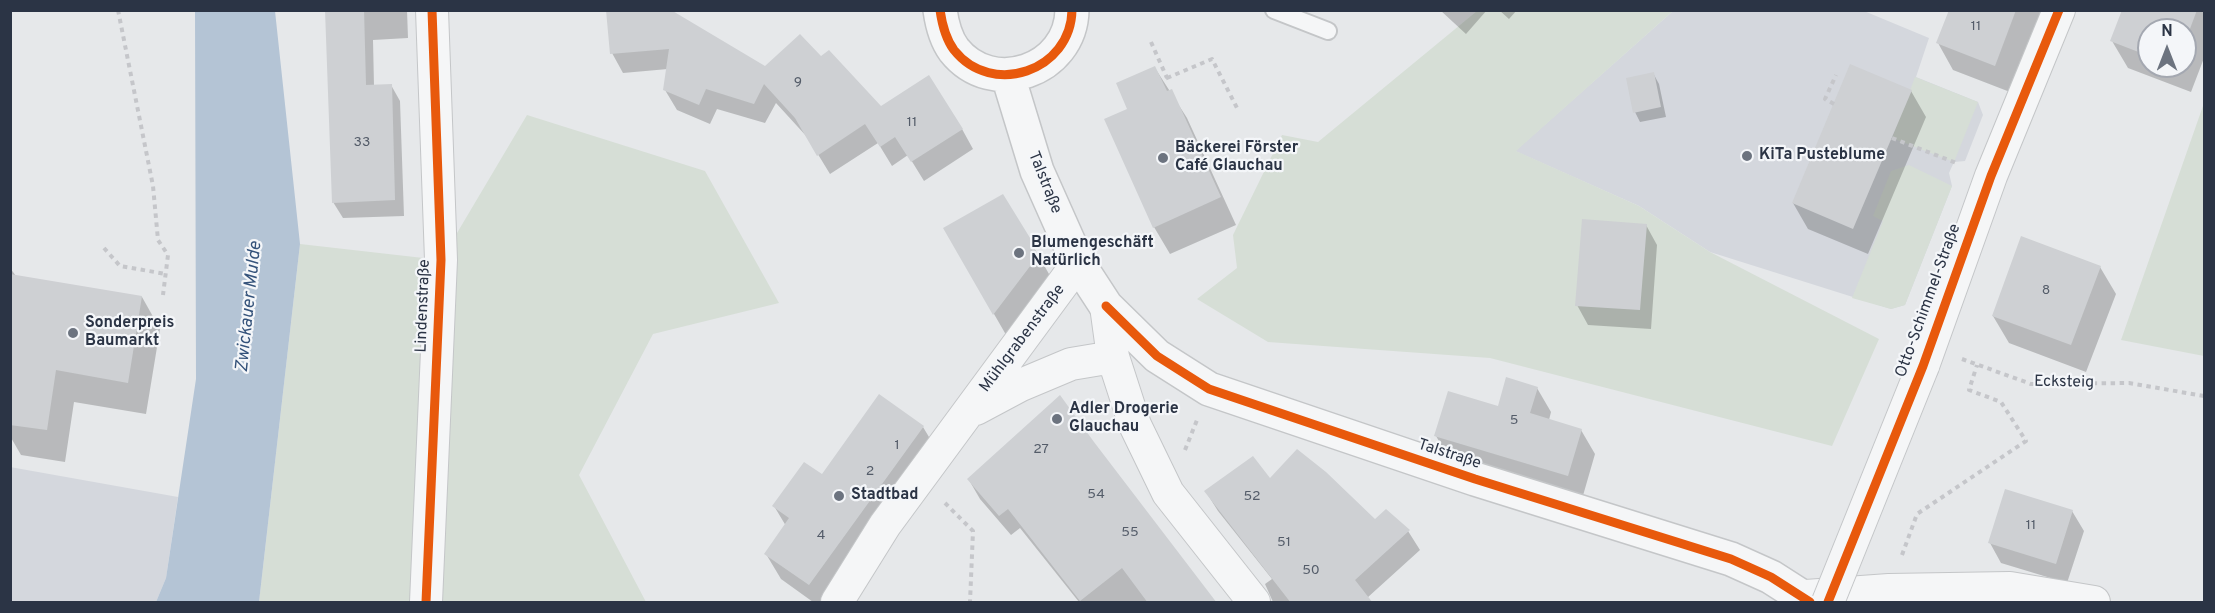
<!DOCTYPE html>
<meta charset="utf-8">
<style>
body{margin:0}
#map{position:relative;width:2215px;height:613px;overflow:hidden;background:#e6e8ea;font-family:Overpass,sans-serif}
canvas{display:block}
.frame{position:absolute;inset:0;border:12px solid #2b3445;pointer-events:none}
.north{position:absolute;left:2137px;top:18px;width:60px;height:60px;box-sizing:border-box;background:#f4f6f9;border:2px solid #a4a8b1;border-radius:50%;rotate:0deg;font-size:16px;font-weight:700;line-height:24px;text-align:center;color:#2b3445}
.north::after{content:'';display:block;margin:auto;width:21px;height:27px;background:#6c737f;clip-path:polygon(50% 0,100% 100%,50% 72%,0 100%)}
</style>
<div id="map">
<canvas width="2215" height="613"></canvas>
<div class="frame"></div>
<div class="north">N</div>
</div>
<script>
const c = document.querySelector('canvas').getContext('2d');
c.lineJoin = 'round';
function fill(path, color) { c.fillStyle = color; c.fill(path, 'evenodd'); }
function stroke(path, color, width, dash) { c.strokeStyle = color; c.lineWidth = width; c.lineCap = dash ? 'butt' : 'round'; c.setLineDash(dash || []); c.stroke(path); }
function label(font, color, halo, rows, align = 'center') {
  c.font = font + ' Overpass,sans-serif'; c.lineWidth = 4.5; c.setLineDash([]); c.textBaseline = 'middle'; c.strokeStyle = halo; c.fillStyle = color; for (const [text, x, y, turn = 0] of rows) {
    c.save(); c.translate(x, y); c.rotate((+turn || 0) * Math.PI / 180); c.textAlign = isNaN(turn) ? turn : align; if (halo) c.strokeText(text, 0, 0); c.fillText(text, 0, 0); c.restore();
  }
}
const built = new Path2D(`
 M1673,11H1864L1929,38L1916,77L1978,102L1983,115L1965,161L1954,162L1949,173L1952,186L1905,305L1891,309L1710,252L1639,206L1515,151Z
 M10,467L178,497L166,578L156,602H11Z`);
const green = new Path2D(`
 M1477,11H1673L1516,151L1639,206L1710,252L1879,339L1832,446L1490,358L1268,342L1197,299L1237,268L1233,235L1282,135L1318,142Z
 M1915,77L1978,102L1954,162L1892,138Z
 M2204,103V356L2121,340Z
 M527,115L705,171L779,303L653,334L579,475L646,602H259L300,244L441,260Z
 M1909,165L1952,186L1905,305L1891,309L1852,298L1883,221L1873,216L1891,171Z`);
const water = new Path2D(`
 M195,11H275L300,244L259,602H156L166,578L196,379Z`);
const shadow = new Path2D(`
 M326,10H407L408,38L373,40L374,86L391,85L400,101L404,216L343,218L333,202Z
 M1440,10H1487L1466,34Z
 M1499,10H1517L1509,19Z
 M1950,10H2042L2010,92L1953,70L1938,43Z
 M2124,10H2204V58L2191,92L2128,68L2112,41ZM2149,30H2185V66H2149Z
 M608,12L766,67L821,58L880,108L962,129L973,149L924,181L908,155L892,166L878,143L830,174L808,138L776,103L765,123L717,109L710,124L677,110L665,90L668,69L623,73L612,53Z
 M1155,68L1187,118L1236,225L1170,254L1154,227L1129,110Z
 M1653,73L1659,84L1666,117L1640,122L1635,112Z
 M1911,91L1926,117L1868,254L1808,229L1793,203Z
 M1646,225L1657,245L1651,329L1588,325L1577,305Z
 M945,229L1033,246L1049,274V289L1009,340Z
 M2100,267L2116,294L2086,372L2009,343L1993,316Z
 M10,268L16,276L142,297L160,329L146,414L74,402L65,462L21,455L10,436Z
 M1537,388L1551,412L1549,420L1581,430L1595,454L1582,499L1450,460L1436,436Z
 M923,427L938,452L829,602H813L781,579L766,554L786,526L774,506L822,476Z
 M969,480L1215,602H1079L1020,528L1011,535L980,499Z
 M1270,481L1375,521L1408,531L1420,550L1367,598L1371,602H1273L1265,584L1272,579L1218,511L1206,492Z
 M2072,511L2084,531L2067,583L2001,563L1990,543Z`);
const building = new Path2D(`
 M325,10H364L366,85L392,84L395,200L332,203Z
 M606,10H671L765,66L800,34L821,56L829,50L881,106L929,75L963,129L911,162L895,137L880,147L865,124L817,156L795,118L764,84L754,104L706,89L699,105L663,90L669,49L610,54Z
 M1949,10H2016L1995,66L1936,43Z
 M2122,10H2197L2185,42V30H2149V56L2110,41Z
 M1850,64L1912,90L1853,229L1792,203Z
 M1155,66L1167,91L1172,89L1221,197L1153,228L1104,119L1127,109L1116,83Z
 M1654,72L1661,107L1633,113L1626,78Z
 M1003,194L1035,246L1034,261L993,315L943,228Z
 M1582,219L1647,224L1640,310L1575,306Z
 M2021,236L2101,266L2071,345L1992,316Z
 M10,274L142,296L128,383L56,370L47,430L10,425Z
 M1506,377L1538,387L1530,413L1582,429L1568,476L1434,436L1448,391L1498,406Z
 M879,394L924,426L809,585L764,554L789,518L772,506L804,462L822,474Z
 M1060,395L1094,442L1217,603H1148L1122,568L1080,601L1008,509L999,516L967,479Z
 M1297,449L1326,472L1375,519L1386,509L1410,530L1355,580L1373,603H1291L1204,491L1253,456L1270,478Z
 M2005,489L2073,510L2056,564L1988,543Z`);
const path = new Path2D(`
 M118,10L153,186L158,240L168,255L163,295
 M1151,42L1167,78L1162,80
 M1167,78L1212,59L1238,110
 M1834,104L1825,99L1836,75
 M1892,138L1959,164
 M104,248L120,266L166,274
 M1962,359L2031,384L2129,383L2204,396
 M1185,450L1197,420
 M945,503L973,531L970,602
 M1902,555L1917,514L2026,441L2001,402L1969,390L1977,365`);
const service = new Path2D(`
 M1274,10L1328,31`);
const minor = new Path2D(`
 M1106,306L1113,357L1135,425L1168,493L1254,602
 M1923,366L1991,176L2059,10
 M976,409L1021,385L1071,364L1113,357
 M1806,596L1889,590L2010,588L2094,602
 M426,602L441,260L432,10
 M837,602L885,525L1078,263`);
const tertiary = new Path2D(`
 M940,10C942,24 945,38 954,50C992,98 1071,71 1072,10
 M1008,76L1037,171L1078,263L1106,306L1157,356L1209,389L1475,479L1731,559L1771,577L1810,602`);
const minorBridge = new Path2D(`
 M1828,602L1923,366`);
const cycleway = new Path2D(`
 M940,10C942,24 945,38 954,50C992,98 1071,71 1072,10
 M1106,306L1157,356L1209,389L1475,479L1731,559L1771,577L1810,602
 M426,602L441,260L432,10
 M1828,602L1923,366L1991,176L2059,10`);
const markers = [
 [1747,156,6,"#6c737f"],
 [1163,158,6,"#6c737f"],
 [1019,253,6,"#6c737f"],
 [73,333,6,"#6c737f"],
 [1057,419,6,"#6c737f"],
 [839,496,6,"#6c737f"]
];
const numberNames = [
 ["11",1976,27],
 ["9",798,83],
 ["11",912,123],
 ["33",362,143],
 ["8",2046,291],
 ["5",1514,421],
 ["1",897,446],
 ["27",1041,450],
 ["2",870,472],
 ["54",1096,495],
 ["52",1252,497],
 ["11",2031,526],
 ["55",1130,533],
 ["4",821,536],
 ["51",1284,543],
 ["50",1311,571]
];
const poiNames = [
 ["Bäckerei Förster",1175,149],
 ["Café Glauchau",1175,167],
 ["KiTa Pusteblume",1759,156],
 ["Blumengeschäft",1031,244],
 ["Natürlich",1031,262],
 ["Sonderpreis",85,324],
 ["Baumarkt",85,342],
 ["Adler Drogerie",1069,410],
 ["Glauchau",1069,428],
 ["Stadtbad",851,496]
];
const streetNames = [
 ["Talstraße",1044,183,68],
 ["Otto-Schimmel-Straße",1929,301,-70],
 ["Lindenstraße",424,306,-88],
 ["Mühlgrabenstraße",1023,339,-53],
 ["Ecksteig",2064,383,1],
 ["Talstraße",1449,455,18]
];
const waterNames = [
 ["Zwickauer Mulde",250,307,-84]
];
fill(built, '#d4d7dd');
fill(green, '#d6ded6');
fill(water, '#b4c4d5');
fill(shadow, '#0003');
fill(building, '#ced0d3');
stroke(service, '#c4c6c8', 20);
stroke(minor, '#c4c6c8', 34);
stroke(tertiary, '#c4c6c8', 36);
stroke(path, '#c5c6ca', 4, [4.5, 4.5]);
stroke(service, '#f5f6f7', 16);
stroke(minor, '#f5f6f7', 32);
stroke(tertiary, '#f5f6f7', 33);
stroke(minorBridge, '#c4c6c8', 34, []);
stroke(minorBridge, '#f5f6f7', 32);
stroke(cycleway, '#e8590c', 9);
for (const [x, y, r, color] of markers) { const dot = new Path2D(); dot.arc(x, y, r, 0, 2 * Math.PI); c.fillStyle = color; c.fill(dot); stroke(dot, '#f4f6f9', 2); }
label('14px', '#545c69', null, numberNames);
label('bold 16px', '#2b3445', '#f4f6f9', poiNames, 'left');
label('16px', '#2b3445', '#f4f6f9', streetNames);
label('italic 18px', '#34527a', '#f4f6f9', waterNames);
</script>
